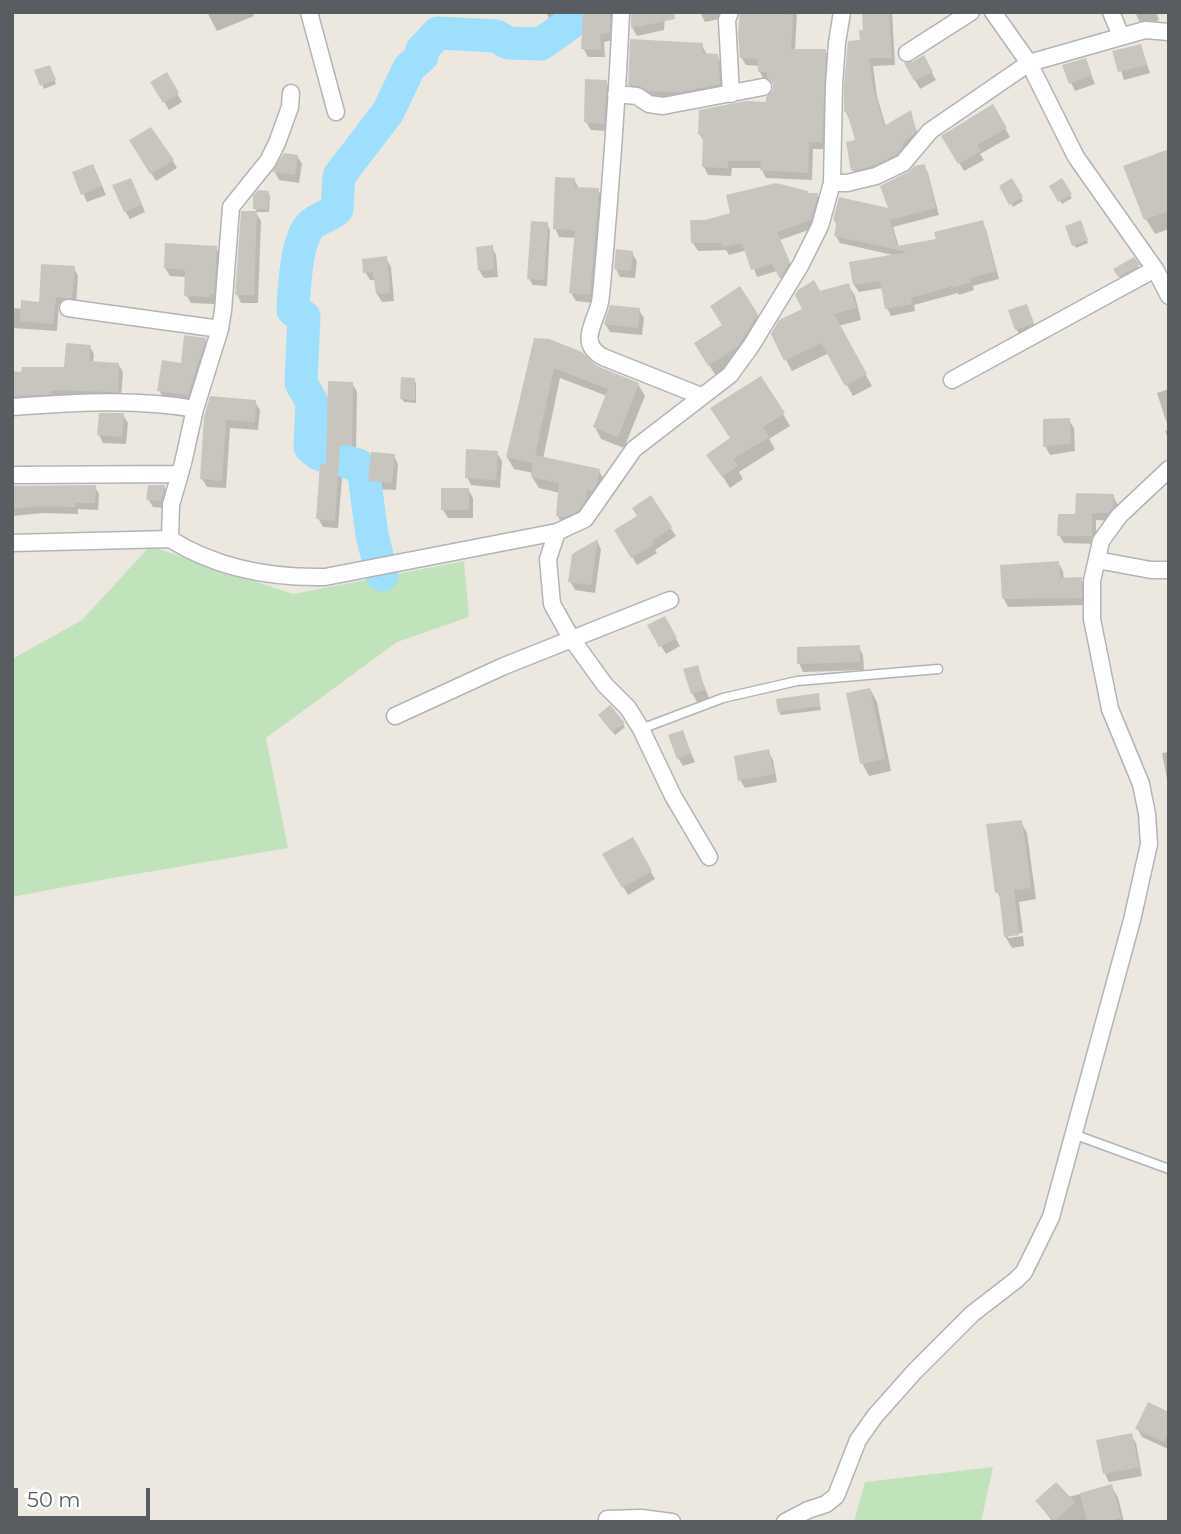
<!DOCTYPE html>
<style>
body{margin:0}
#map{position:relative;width:1181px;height:1534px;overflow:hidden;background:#ece8e0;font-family:Montserrat,sans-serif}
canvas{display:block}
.frame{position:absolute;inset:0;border:14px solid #595d61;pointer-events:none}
.scale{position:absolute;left:14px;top:1488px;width:136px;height:32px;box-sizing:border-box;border:4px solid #595d61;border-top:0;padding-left:9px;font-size:21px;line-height:24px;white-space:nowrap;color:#595d61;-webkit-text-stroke:5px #fff;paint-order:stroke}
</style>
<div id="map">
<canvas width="1181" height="1534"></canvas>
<div class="frame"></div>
<div class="scale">50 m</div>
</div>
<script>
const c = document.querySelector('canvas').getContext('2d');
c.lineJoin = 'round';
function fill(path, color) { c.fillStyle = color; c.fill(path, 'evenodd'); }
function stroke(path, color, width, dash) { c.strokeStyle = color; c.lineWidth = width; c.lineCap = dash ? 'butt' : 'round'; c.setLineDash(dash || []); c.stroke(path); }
const green = new Path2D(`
 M150,546L293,594L464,561L469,617L397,642L266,738L288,848L101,880L12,897V659L82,620Z
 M993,1467L981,1522H854L865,1482Z`);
const shadow = new Path2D(`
 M207,12H256L253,14L254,16L217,31Z
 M546,12H620L613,40L604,42L605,57H588L583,48L584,31H581L576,22H551Z
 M700,12H729L724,18L705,22Z
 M741,12H797L795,50H825L830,58L826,149H813L812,180L766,178L761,168H732L731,176L708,175L704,167L705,143L700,135L767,103L774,92L775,87L770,80H764L760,72V66L746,65L741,57Z
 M864,12H892L895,65L873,66L877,96L886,127L910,112L920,140L906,153L857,179L853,171L848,143L858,141L846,112L865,31Z
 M1135,12H1156L1159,20L1142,27Z
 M665,16L664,30L637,36L632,27Z
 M702,45L707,55L717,56L722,64L724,93L654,99L634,92L629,84Z
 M1141,46L1150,73L1124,80L1115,52Z
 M923,57L936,80L920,89L906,64H913Z
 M1085,60L1095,84L1075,91L1071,83Z
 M51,70L56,84L44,89L37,71Z
 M166,74L182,102L169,110L153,82Z
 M606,82L611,90L608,131L591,130L586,122Z
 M993,106L1010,137L980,154L984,160L964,171L944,137Z
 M131,141L173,161L177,168L156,181Z
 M1169,151V229L1155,234L1146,219L1126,167Z
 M297,156L302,164L299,183L279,180L275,172Z
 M924,166L928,173L939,215L893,227L899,247L938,240L982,222L986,229L999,279L973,286L974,290L959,295L958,293L914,305L915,311L891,316L887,308L883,288L859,292L854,285L897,256L840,243L836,236L838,226L834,220L890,210Z
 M74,173L97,174L106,195L87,202Z
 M574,179L579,189L598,190L603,198L594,303L576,301L571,293L576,238L559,237L555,228Z
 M1012,180L1023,201L1013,207L1001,186Z
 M1061,180L1072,198L1062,204L1051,186Z
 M135,188L145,212L130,219L125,211Z
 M268,193L270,196L269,212H257L255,208Z
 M808,195H817L822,202L814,228L780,240L793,271L785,285L777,271L757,277L747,250L729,255L726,250L698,251L693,243L705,221Z
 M256,213L261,221L258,303H241L237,294Z
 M547,224L550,230L547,286L533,285L529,279Z
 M1082,225L1088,243L1076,248L1074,245Z
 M492,247L496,255L498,277L484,278L479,270Z
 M216,248L221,256L218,302H214V304L191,303L186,295L187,277L170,276L165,268Z
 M632,253L637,261L635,278L620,277L616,269Z
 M386,258L391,267L394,301L382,302L377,294L376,280H370L365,272Z
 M1133,259L1143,274L1124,285L1115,269Z
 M74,268L78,276L76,305L59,304L57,331L12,328V308L23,309L41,303Z
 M848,285L855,296L861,320L838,326L872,386L853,396L829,353L792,371L786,360L805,309L820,293Z
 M1026,306L1037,332L1021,337L1016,329Z
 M639,310L644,318L642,335L610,332L605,324Z
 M757,315L764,326L744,358L716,376L696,344Z
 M205,339L210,347L192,403L164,399L159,390Z
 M535,339L638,384L645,396L624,448L601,439L595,427L607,396L560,378L543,459L599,471L606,482L592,512L564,527L557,515L560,493L539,488L532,477L533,473L514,469L507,457Z
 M90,347L94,354L93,363L118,364L123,372L121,399L12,406V373L66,369Z
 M414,380L416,383V403L404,402L402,399Z
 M352,383L357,392L356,453H344L338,528L323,527L318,518L328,467Z
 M1169,389V440L1165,431L1169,430L1157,393Z
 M255,402L260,410L258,430L230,428L226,488L207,487L202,479L206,417Z
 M783,414L790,426L769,439L775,449L739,472L743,479L730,488L709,455Z
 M123,415L128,423L126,444L103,443L99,435Z
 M1069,420L1074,428L1075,451L1050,455L1045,446Z
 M497,453L502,461L500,488L471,485L467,477Z
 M394,456L398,464L396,490L375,489L370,481Z
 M164,486L168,494L165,508L153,507L148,499Z
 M95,487L99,494L98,510L78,509V514L44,513L12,516V491Z
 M468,489L473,498V518H448L443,510Z
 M1113,495L1117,504V516L1113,521L1096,520V544L1064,543L1059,535L1077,516Z
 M650,498L676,536L655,550L657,553L637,565L616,530L639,517Z
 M597,541L601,549L595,593L575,590L570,581Z
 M1058,563L1063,571L1064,580L1081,579L1086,587L1085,605L1008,607L1004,599Z
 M664,618L680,646L666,654L649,626Z
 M859,647L863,655L864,670L803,672L799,663Z
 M697,667L709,698L697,702L692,693Z
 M870,689L877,702L891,771L869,776L862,763Z
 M818,695L821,710L781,715L779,712Z
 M602,719L623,724L625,727L615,735Z
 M682,732L695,762L683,766L678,758Z
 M768,751L773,760L777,782L745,788L740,780Z
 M1169,752V790L1162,753Z
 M1021,822L1027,833L1036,899L1019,902L1023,933L1008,934V938L1023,936L1024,946L1012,948L1005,936L1001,899L997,892Z
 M632,840L655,879L628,895L605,855Z
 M1169,1414L1168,1449L1142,1437L1137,1428Z
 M1131,1435L1136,1443L1142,1476L1109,1482L1105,1474L1098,1441Z
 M1111,1486L1118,1497L1124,1522H1053L1037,1502L1068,1497Z`);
const river = new Path2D(`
 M382,575L372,535L364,475L358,465L319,454L310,447L312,402L301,383L304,317L293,310C294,290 296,243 309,227C315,219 330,216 337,209L339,176L388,112L409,68L422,56V50L438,33L496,36L508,43L541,44L569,24L572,12`);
const building = new Path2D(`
 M583,12H610V32L600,34L601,50L581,49Z
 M631,12H674L675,19L631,28Z
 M740,12L793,15L791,49H826L822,142H809L808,173L760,170L761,161H728V168L702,167L703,135H698L699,110L746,101L766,102V97L773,90V84L767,77V72H758V59L740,58L738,32Z
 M862,12H889L892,58H869L873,86L884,126L911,110L916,131L902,144L903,146L896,155L872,166L851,171L846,142L855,140L847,112H844V85L848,41L860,40L859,30H863Z
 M630,39L703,43L702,53L718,54L720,84L679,92L649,91L639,86L628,85Z
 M1141,44L1147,65L1118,72L1112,51Z
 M924,55L933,72L914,81L904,63L912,62Z
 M1086,58L1092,75L1069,84L1062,65Z
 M50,65L56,80L40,86L34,70Z
 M167,72L179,93L163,103L150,82Z
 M585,79L607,80L604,124L584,122Z
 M993,104L1007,128L977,145L981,151L958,164L941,136Z
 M151,127L174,160L150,174L129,140Z
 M1169,149V211L1144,220L1123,166Z
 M284,153L298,155L295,175L272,172Z
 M93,164L102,186L81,195L72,172Z
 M925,164L936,208L890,220L897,246L936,239L934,232L983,220L996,271L970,278L971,282L953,288V286L911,298L912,304L885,309L880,281L853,285L849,262L908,252L834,236L837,220H833L839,197L888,208L880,186L908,172L914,166Z
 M555,177L575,178V187L599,188L590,295L569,293L575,230L553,229Z
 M131,178L142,204L124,212L112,185Z
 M1012,178L1023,197L1009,205L999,186Z
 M1062,178L1072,194L1058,202L1049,186Z
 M776,183L808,191V193H818L811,220L777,232L790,262L780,279L772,264L751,270L742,243L723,247L722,243H691L690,220H705L730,213L726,195Z
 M258,190L269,191L268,209H253V196Z
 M241,211H257L254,295H235Z
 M1081,220L1088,240L1072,246L1065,226Z
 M531,221L548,222L544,280L527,279Z
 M165,243L217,246L214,294H210V297L184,296L185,270L164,268Z
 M493,245L494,269L478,271L476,247Z
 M616,249L633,251L631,271L614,269Z
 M387,256L390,293L376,294L373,272L363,273L362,259Z
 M1134,257L1140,265L1118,277L1113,269Z
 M41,264L75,266L72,298L56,297L53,324L20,321L21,300L39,302Z
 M814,280L820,291L849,283L856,308L834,314L867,374L845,386L821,343L784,361L771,334L779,320L802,309L795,295L798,290Z
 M740,286L758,314L738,346L708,366L694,343L722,325L710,306Z
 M1027,304L1034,323L1015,330L1008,310Z
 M610,305L640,308L638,328L604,324Z
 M184,335L206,338L188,395L157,391L162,360L181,363Z
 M534,338L549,339L582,352L597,366L639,383L618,437L593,427L608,389L554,368L535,455L600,469L597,483L592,491L587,489L586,499L578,511L565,517L556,516L559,483L531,477L533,463L506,457Z
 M66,343L91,345L89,361L119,363L118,392L51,390V394L12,396V371L21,372L22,367H64Z
 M761,376L785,413L763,427L769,437L733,459L738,466L722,477L706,455L730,438L710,408Z
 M401,377L415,378V400L400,399Z
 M328,381L353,382L352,446L340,445L335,521L316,519L320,464L326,465Z
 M210,396L256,400L255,422L226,420L222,481L200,479L204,417Z
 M99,413H124L122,437L97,435Z
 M1070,418L1071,443L1043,447V419Z
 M466,449L498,451L496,480L465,478Z
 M371,452L395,454L392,483L368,481Z
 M96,485L95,503H75V507L39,506L12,509V486Z
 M148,485H165L161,501L146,500Z
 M441,488H469V510H441Z
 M1076,493L1114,494L1113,507L1108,513H1092V536H1057L1058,514H1075Z
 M651,495L672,527L652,541L654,544L631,558L614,530L637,516L632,508Z
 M598,539L591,585L568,582L572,554Z
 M1059,561L1060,578L1082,577V598L1002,599L1000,565Z
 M665,616L677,638L659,647L647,625Z
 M860,645V662L797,664V647Z
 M698,665L705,690L691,694L683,669Z
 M870,688L885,759L860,764L846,693Z
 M819,693L820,706L778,712L776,699Z
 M610,705L625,723L612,732L598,715Z
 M683,730L691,753L677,759L668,735Z
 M769,749L774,774L738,781L734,756Z
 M1022,820L1031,888L1014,890L1019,935L1004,937L999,892L995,893L986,824Z
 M633,837L652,871L622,888L602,854Z
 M1148,1402L1169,1412V1431L1164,1442L1135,1429Z
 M1132,1433L1139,1467L1103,1474L1096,1440Z
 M1056,1482L1075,1502L1055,1521L1035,1501Z
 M1112,1484L1121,1518L1105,1522H1087L1080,1493Z`);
const lane = new Path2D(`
 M641,729L723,698L797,681L938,669
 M1073,1134L1169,1169`);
const street = new Path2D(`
 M309,12L336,112
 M621,12C617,103 610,194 602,285C601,292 601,300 599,306C593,326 579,344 603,357L701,396
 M730,12L727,20L731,94
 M993,12L1029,63L1076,157L1155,269L1169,296
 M1111,12L1121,36
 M907,53L971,12
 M616,94L637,96L649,104L663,106L763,87
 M832,183H847L876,176L903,163L930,131L1029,63L1145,30L1169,32
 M68,308L220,329
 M952,380L1155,269
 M12,407C73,403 134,398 195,409L183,463L171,505L170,539C216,568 271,578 325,577L557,532L585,519L634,449L730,375L751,346L800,266L820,226L832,183L834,85L837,43L842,12
 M195,409L220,329L223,311L231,207L268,161L277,143L290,107L291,93
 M12,475L179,474
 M557,532L548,559L552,604L571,638L605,685L628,708L641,729L673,796L709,857
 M12,543L170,539
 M1097,560L1151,570H1169
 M395,716L504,666L670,600
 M607,1519L641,1518L672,1522
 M785,1522L808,1510L826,1504L836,1496L858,1440L875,1416L915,1371L972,1314L1016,1280L1024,1272L1051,1217L1132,920L1149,844L1147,814L1141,784L1110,709L1092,619V581L1101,541L1119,516L1169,469`);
fill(green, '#c0e3bc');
fill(shadow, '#0003');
stroke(river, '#9edffd', 33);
fill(building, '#c8c5bf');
stroke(lane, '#b1b4b8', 11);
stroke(street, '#b1b4b8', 19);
stroke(lane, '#fff', 8);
stroke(street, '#fff', 16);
</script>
